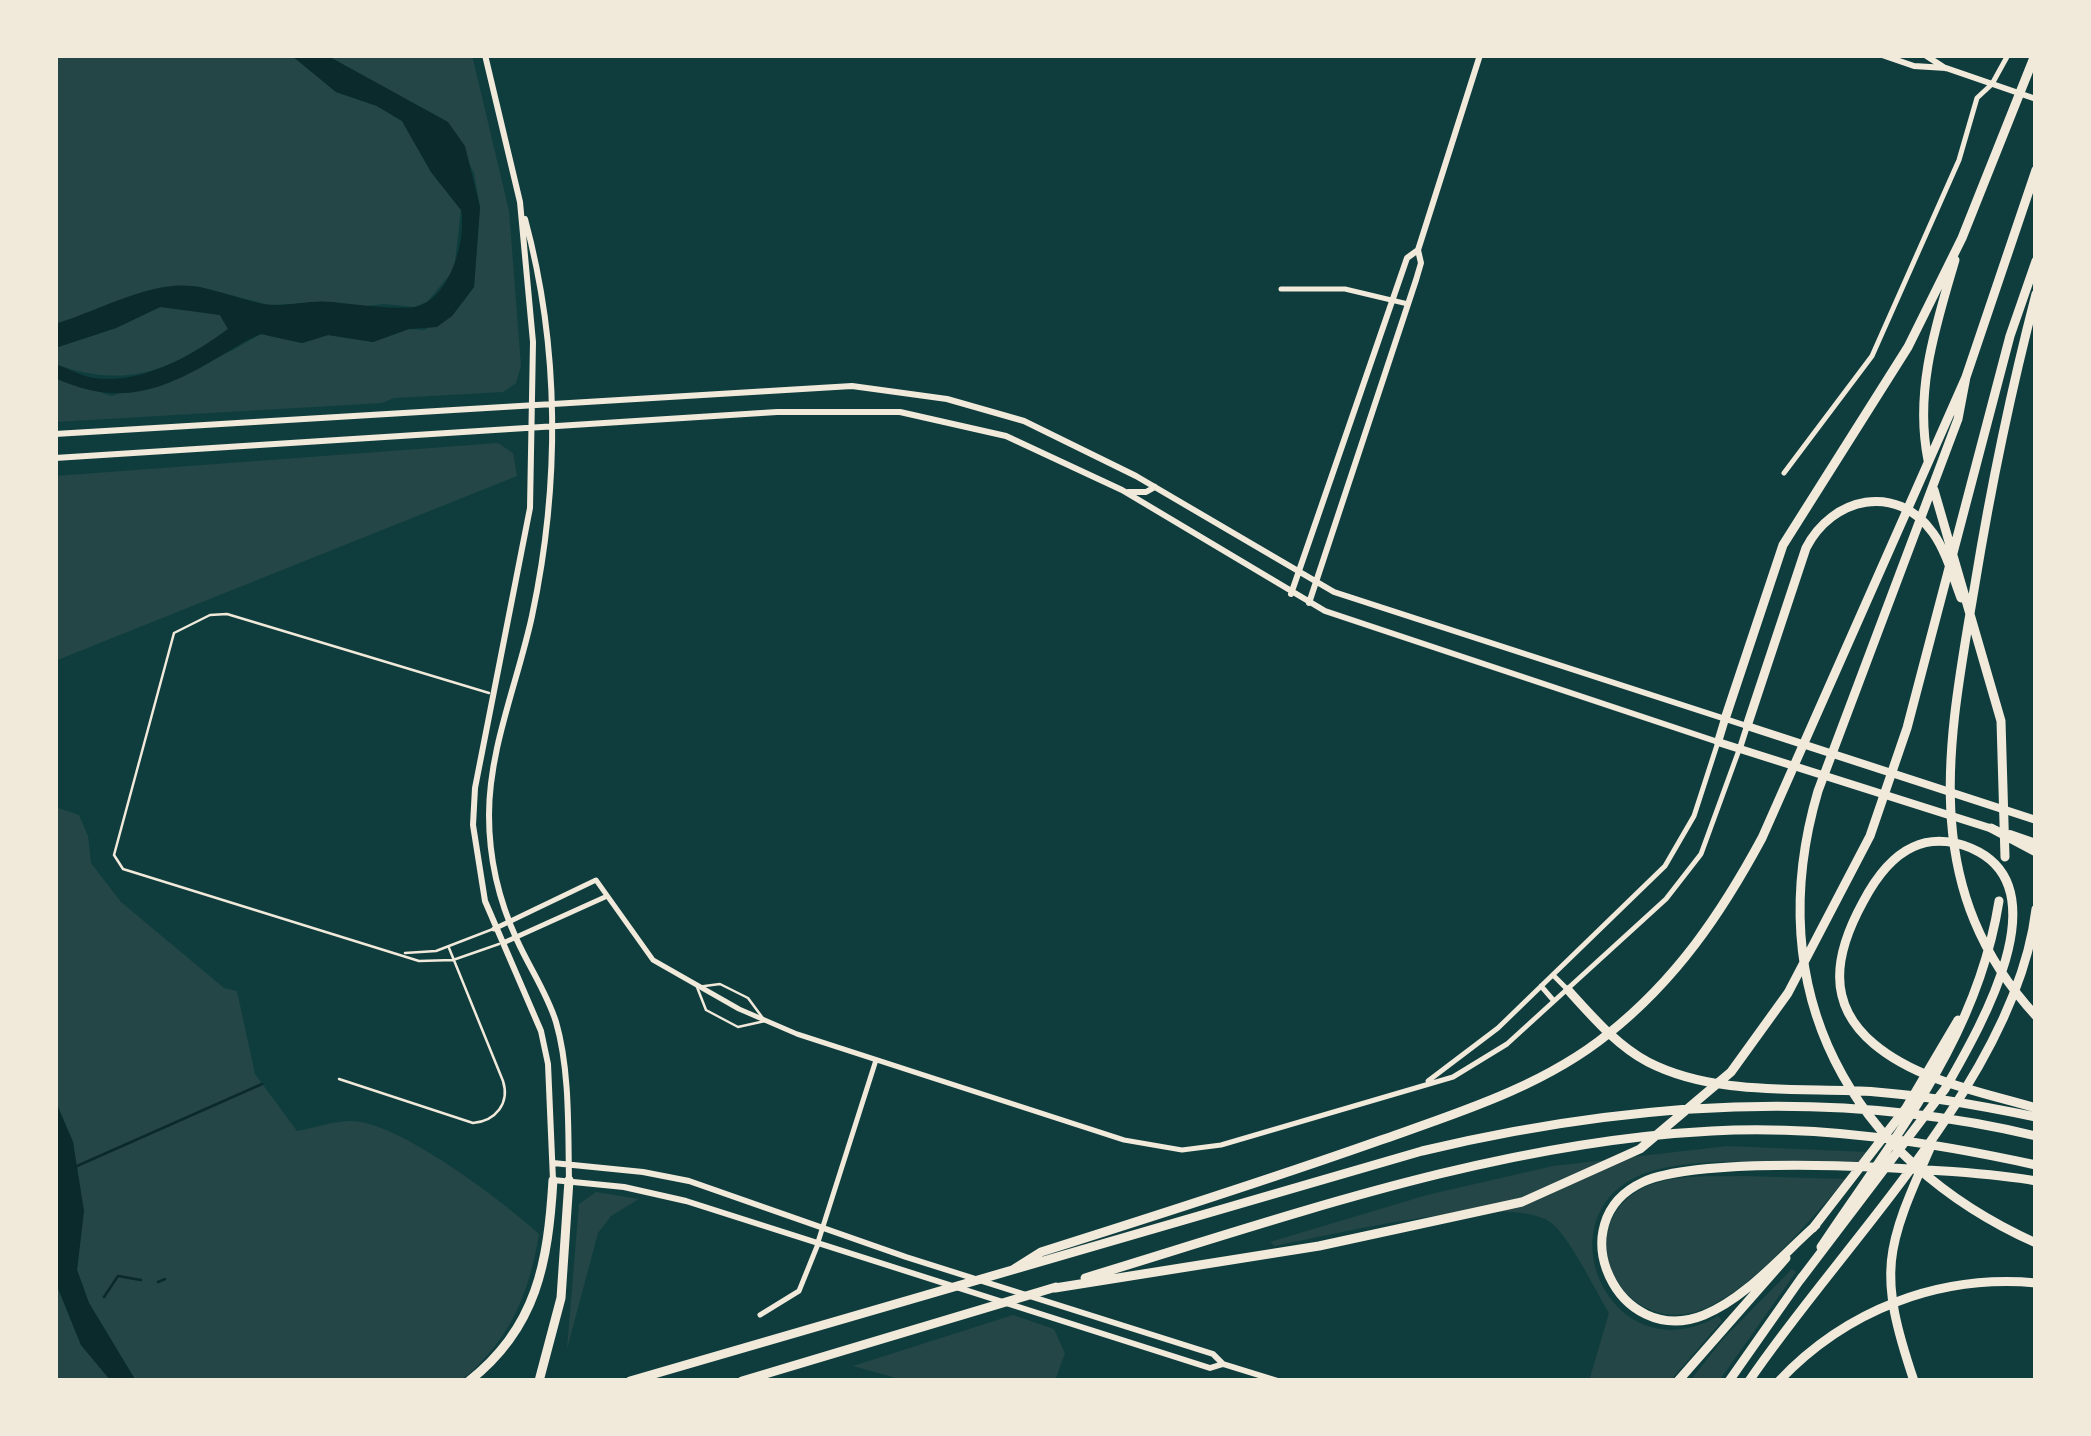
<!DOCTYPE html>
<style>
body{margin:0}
#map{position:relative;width:2091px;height:1436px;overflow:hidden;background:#0f3d3e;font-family:Poppins,sans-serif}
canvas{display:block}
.frame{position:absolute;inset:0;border:58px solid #f1e9da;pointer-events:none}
</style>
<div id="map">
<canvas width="2091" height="1436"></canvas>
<div class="frame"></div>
</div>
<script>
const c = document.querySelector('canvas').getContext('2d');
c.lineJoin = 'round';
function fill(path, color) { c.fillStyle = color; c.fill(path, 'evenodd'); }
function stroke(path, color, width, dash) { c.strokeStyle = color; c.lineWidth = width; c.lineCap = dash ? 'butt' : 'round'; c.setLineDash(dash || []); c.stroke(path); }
const green = new Path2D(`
 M55,55H291L336,92L377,106L402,121L431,172L461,210L454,270L427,302L414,307L384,304L350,308L333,302L269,305L196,286L55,324Z
 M326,55H472L509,211L521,366L516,383L503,392L394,398L382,403L55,422V378L112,396L231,351L261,334L302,343L328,335L373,342L409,329L424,330L452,316L474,287L480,207L474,173L447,122Z
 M175,305L220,315L228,329C170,372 125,389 55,364V348L116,328L160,307Z
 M498,443L513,453L517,476L55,661V476Z
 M55,807L79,815L88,836L91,863L121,902L224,988L237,991L255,1074L297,1131C314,1128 334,1121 351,1121C398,1121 504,1202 539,1234C529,1293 511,1339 463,1379L136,1381L89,1303L77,1270L83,1212L73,1142L55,1100Z
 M1728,1146L1867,1152L1856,1166C1799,1164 1684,1152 1634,1178C1543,1225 1615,1376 1718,1316L1722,1321L1670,1381H1589L1609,1313C1596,1292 1569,1235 1550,1222C1506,1192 1331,1235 1275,1246L1270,1242L1427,1195L1553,1166Z
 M1743,1176L1846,1179C1811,1219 1756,1286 1706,1308C1622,1344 1565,1225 1645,1187C1675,1173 1712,1177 1743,1176Z
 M596,1192L639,1199L611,1216L598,1233L567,1349L579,1204Z
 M1792,1269L1796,1272L1719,1381H1690L1722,1340Z
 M55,1281L81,1345L111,1381H55Z
 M1013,1315L1054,1329L1065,1353L1055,1381H907L853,1366Z`);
const water = new Path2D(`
 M291,55H326L448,122L465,146L480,207L474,287L452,316L437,327L409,329L373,342L328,335L302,343L261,334C243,341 229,352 212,361C156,394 115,405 55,378V364C67,368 81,376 93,378C141,385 192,356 228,329L220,315L160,307L116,328L55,348V324C92,313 135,289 173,286C203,283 233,298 263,304C285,308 309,299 332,302C350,304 398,310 415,307C450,300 467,239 461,210L431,172L402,121L377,106L336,92Z
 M55,1100L73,1142L84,1211L77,1270L89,1303L136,1381H111L81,1345L55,1281Z`);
const stream = new Path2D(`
 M77,1166L262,1084
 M158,1282L165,1279
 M104,1297L118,1276L141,1280`);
const service = new Path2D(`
 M489,693L227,614L210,615L174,633L114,855L123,869L419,961L453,960L499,944
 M405,953L436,951L493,929
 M720,984L748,998L765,1021L738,1027L706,1010L697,987Z
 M339,1079L473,1123C496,1121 510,1103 503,1081L449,948`);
const minor = new Path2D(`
 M1281,289H1345L1408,304
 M1784,473L1872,356L1959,160L1977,98L1992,84L2008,55
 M760,1315L799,1291L818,1244`);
const tertiary = new Path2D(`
 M494,929L596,880L653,960L739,1009L797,1034L1124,1140L1182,1150L1221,1145L1453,1077L1507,1044L1666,899L1701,854L1739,750
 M503,943L605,897
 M1553,975L1568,990
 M1541,986L1554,1001
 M1428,1081L1498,1028L1665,866L1694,816L1718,742
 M818,1242L876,1060`);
const secondary = new Path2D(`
 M485,55L520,202
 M1882,55L1914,66L1946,68L2036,99
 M1925,55L1945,68
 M520,202L533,342L530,508L475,788L473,825L485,901L541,1031L548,1064L553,1180L624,1187L686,1201L1210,1368L1223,1364
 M525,219C560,348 560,485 532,616C518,681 489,748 489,815C489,858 499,901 517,940C529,967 547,993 556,1022C570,1070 568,1130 569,1180
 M55,434L852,386L947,399L1024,421L1136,476L1334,592L1747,726L1740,748
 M55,458L777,412H900L1006,436L1122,490L1325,611L1718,742
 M1128,492H1146L1155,487
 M1291,594L1407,258L1418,250
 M1309,603L1416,280L1421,263L1418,250L1480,55
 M553,1163L643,1172L689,1181L906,1257L1213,1354L1223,1364L1278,1381`);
const primary = new Path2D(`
 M1725,719L1718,742L1996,830
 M1747,726L2036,820
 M2010,834L2036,843`);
const motorway = new Path2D(`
 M2036,170L1966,377L1958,419L1818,791C1759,991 1849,1159 2036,1243
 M2036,294C2011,390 1991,486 1975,584C1949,739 1916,886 2036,1016
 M1928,460C1914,391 1936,325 1955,260
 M1934,490L2001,721L2005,857
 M1725,719L1783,545L1908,347L1962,238L2035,55
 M1747,726L1806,548C1832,497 1897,482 1933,533C1946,551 1953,577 1961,598
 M1991,828L2036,852
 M1568,990C1592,1016 1616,1045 1648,1062C1716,1097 1802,1087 1876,1092C1930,1096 1983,1106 2036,1117
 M1816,1225C1782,1255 1746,1298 1704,1315C1618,1350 1558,1221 1643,1182C1705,1153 1963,1168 2036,1181
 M1813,1228L1906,1108L1958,1020
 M1821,1247C1896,1134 1977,1039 1999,901
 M1014,1269L1041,1252C1155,1216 1268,1180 1381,1140C1458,1113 1544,1086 1608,1034C1676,980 1721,914 1762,838L1966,377
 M1085,1278C1289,1216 1498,1142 1712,1131C1820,1125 1931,1142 2036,1165
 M1800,1280L1945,1089C1976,1034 2059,896 1979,852C1959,841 1934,837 1913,847C1891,857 1874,881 1863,902C1835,953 1825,1003 1874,1044C1918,1081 1982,1092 2036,1108
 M1055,1288L1319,1246L1522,1202L1640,1149L1731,1072L1788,993L1870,836L1907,728L2010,336L2036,261
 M469,1381C537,1328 548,1262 553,1180
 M539,1381L561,1298L569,1180
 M630,1381L1422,1151C1623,1103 1833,1087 2036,1136
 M742,1381L1056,1287
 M1678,1381L1786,1258
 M1729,1381L1802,1277
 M1749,1381C1841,1245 2016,1077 2036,909
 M1779,1381C1846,1310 1939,1274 2036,1283
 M1914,1381C1877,1271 1885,1250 1931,1146`);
fill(green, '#244646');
fill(water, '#0a2a2b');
stroke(stream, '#0a2a2b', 2.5);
stroke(service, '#f1e9da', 2.5);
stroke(minor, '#f1e9da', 5);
stroke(tertiary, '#f1e9da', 5);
stroke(secondary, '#f1e9da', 6);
stroke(primary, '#f1e9da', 8);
stroke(motorway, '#f1e9da', 9);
</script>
